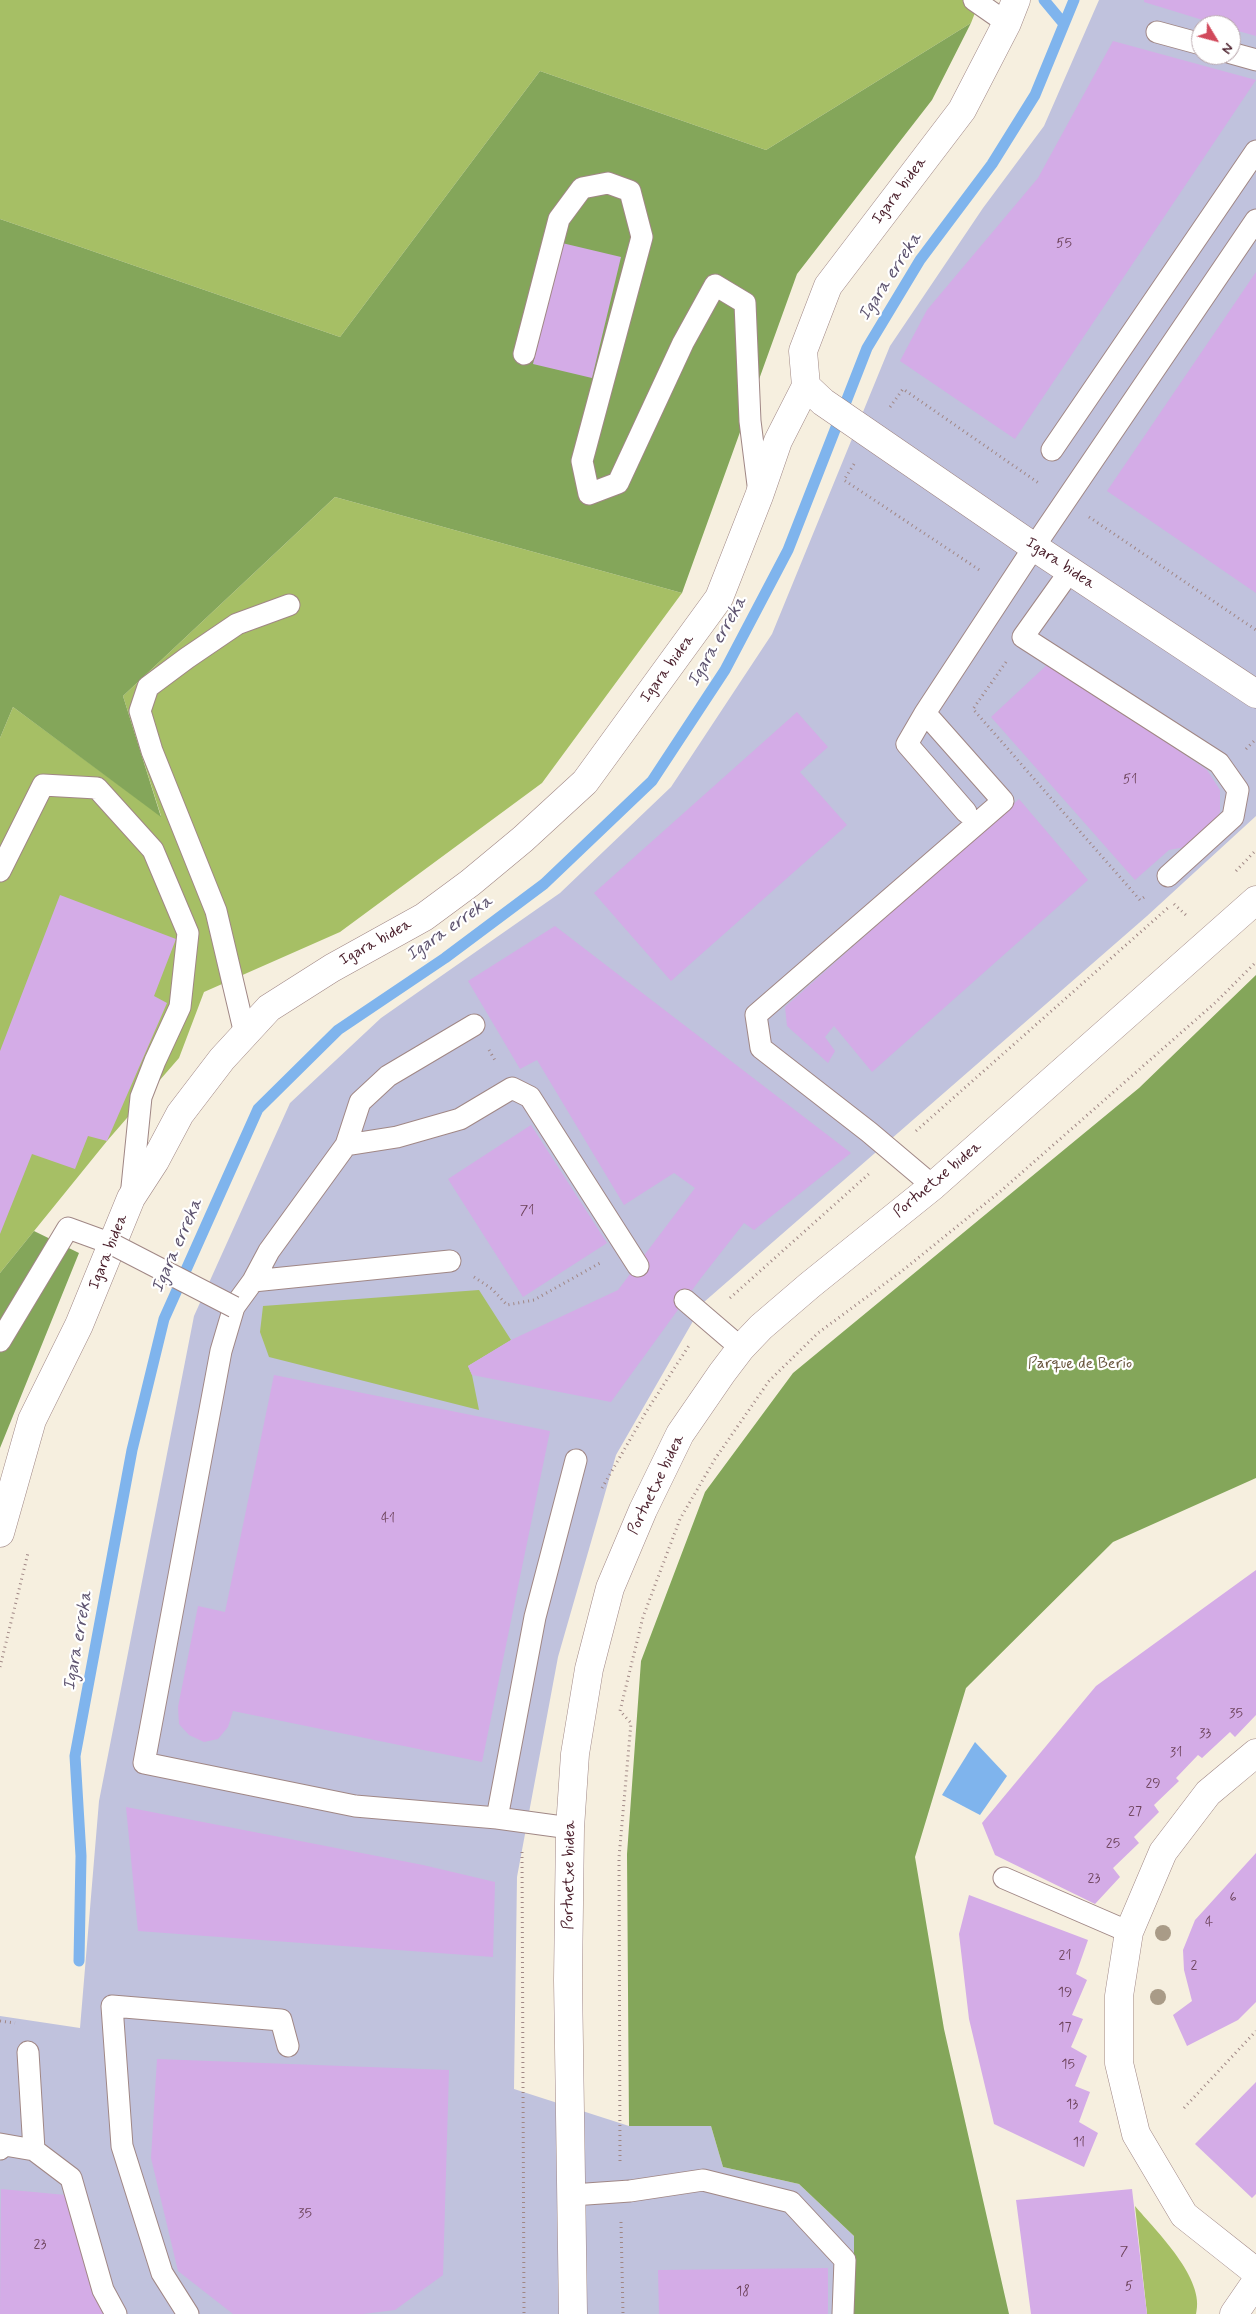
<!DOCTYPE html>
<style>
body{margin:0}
#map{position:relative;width:1256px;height:2314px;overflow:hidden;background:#f6efdf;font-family:Mynerve,sans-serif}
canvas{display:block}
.north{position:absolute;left:1191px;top:15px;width:50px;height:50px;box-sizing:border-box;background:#fff;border:1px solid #b7a5aa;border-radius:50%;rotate:127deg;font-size:14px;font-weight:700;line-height:20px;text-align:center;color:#4a1f2b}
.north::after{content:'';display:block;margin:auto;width:18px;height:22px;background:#d1495b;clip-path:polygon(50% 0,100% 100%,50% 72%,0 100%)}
</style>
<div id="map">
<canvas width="1256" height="2314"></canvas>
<div class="north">N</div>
</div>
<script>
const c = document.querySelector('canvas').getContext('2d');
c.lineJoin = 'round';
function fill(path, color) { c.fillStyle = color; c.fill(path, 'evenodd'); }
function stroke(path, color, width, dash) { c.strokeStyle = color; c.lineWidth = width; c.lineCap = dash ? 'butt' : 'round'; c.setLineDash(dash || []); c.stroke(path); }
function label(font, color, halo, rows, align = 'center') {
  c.font = font + ' Mynerve,sans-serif'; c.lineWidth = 4.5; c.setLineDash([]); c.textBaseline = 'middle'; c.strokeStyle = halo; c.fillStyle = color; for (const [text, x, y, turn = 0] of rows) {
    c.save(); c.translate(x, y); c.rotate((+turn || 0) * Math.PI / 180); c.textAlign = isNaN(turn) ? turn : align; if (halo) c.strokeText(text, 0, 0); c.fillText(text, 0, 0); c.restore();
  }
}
const industrial = new Path2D(`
 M1099,0H1256V816L1147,916L704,1302L616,1455L558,1657L517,1877L514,2089L629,2126H711L723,2167L799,2184L854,2236V2314H0V2016L80,2028L99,1801L194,1316L290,1103L381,1018L560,893L671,787L772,634L890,346L983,208L1044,126ZM1201,25H1231V55H1201Z`);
const green = new Path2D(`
 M0,0H980L971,23L766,150L540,71L340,337L0,219Z
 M335,497L682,593L542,783L340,932L204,992L179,1058L107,1141L0,1273V738L13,707L161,816L123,696Z
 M479,1290L511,1340L468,1366L472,1375L479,1410L269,1357L260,1332L263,1306Z
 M1135,2206C1156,2231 1206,2279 1196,2314H1147Z`);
const forest = new Path2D(`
 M971,23L932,100L797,274L682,593L335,497L123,696L161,817L13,707L0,738V219L340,337L540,71L766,150Z
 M1256,975V1478L1113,1542L966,1688L915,1857L944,2029L1009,2314H854V2236L799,2184L723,2167L711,2126H629L627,1854L641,1661L705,1492L793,1373L1139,1088Z
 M34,1231L79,1253L0,1448V1273Z`);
const water = new Path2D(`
 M975,1742L1007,1776L980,1815L942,1795Z`);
const stream = new Path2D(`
 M1044,0L1064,24
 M79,1961L81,1856L75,1756L132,1450L164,1319L258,1109L338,1030L445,958L544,884L652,781L725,670L788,550L867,348L920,260L992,164L1035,95L1074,0`);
const building = new Path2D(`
 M1144,0H1256V36L1231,29V25H1219L1144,2Z
 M1113,41L1256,80L1015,439L900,361L927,310L1038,178Z
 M562,243L621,257L592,378L533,364Z
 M1256,272V593L1107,491Z
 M1049,663L1207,770L1220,790V812L1210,830L1190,846L1169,850L1135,880L991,717Z
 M797,712L828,747L800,772L847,825L671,981L594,893Z
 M1019,799L1088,880L872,1072L834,1026L825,1037L835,1051L828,1063L787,1026L785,1007Z
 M60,895L176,939L154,996L167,1003L107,1141L88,1136L75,1169L32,1154L0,1234V1051Z
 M555,926L851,1153L754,1230L744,1223L701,1278L611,1402L472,1375L468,1366L511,1340L618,1290L695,1188L674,1173L624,1205L537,1060L520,1069L468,981Z
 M531,1125L607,1243L523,1297L448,1179Z
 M274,1375L550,1431L482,1762L233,1711L228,1727L218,1739L204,1742L189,1735L179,1724L178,1707L198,1606L225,1612Z
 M1256,1570V1715L1235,1737L1230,1732L1202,1758L1198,1755L1176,1778L1179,1781L1154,1805L1159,1812L1134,1837L1139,1843L1113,1868L1120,1877L1095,1904L995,1855L982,1823L1096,1686Z
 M126,1807L423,1865L495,1882L493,1957L138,1931Z
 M1256,1853V2002L1238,2020L1187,2046L1173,2015L1192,2001L1184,1970L1183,1950L1195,1920Z
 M969,1895L1088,1940L1076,1974L1087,1980L1072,2015L1083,2019L1071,2047L1087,2056L1075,2086L1090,2092L1079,2122L1098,2133L1084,2167L994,2124L969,2019L959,1934Z
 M157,2059L449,2070L443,2275L395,2310L363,2314H233L178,2271L151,2158Z
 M1256,2082V2194L1252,2198L1195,2144Z
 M1,2189L66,2195L104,2314H0Z
 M1132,2189L1147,2314H1031L1016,2200Z
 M828,2268V2314H659L658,2270Z`);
const path = new Path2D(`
 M890,407L903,389L1040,484
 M854,464L844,480L981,571
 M1089,517L1256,630
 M1006,662L973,709L1140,900L1147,895
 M1246,749L1256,739
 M1236,871L1256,850
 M1174,904L1188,917
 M489,1050L496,1062
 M916,1131L1170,906
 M474,1277L492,1289L507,1305L534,1300L600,1263
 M730,1298L871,1172
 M602,1488L646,1412L690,1344
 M0,1667L28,1553
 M522,1852L524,2314
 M0,2021L15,2023
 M1184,2108L1256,2031
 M620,2161L619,1857L631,1723L620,1711L643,1617L680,1519L715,1459L769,1381L818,1333L902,1271L1002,1190L1216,1002L1256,962
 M621,2222L623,2314`);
const lane = new Path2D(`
 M974,0L1007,23
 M1157,32L1201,44
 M1231,53L1256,60
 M524,354L559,219L582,188L608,183L630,191L642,237L582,461L589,494L618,483L683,343L715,285L745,303L750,421L759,493
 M1052,450L1256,151
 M1070,571L1023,637L1219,763L1238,790L1233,817L1168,876
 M925,713L907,744L966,812
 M0,871L43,785L97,788L153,850L188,933L180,1007L155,1061L141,1097L131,1197
 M245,1034L216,911L152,751L140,711L148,687L187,658L237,624L289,605
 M346,1145L360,1102L388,1076L474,1025
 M933,1186L869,1132L761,1048L756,1015L1003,801L925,713L1034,547L1256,220
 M253,1281L450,1261
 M685,1300L741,1348
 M0,1341L68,1228L112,1244
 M576,1460L535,1617L497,1818L355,1806L144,1763L221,1351L234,1307L253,1281L269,1251L346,1145L397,1137L460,1119L512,1088L530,1097L638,1266
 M497,1818L570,1828
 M1004,1878L1129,1932
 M28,2052L34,2150L71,2178L103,2290L116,2314
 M0,2149V2144L34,2150
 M572,2195L630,2191L703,2180L791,2202L845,2260L843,2314
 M188,2314L162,2273L122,2146L112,2006L281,2020L288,2046`);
const street = new Path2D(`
 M1016,0L1007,23L962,110L828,286L803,351L806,386L823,402L1034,547L1256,694
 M0,1533L32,1420L79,1325L131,1198L155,1161L180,1114L222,1059L269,1008L332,968L424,917L470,883L523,839L585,782L719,598L759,496L778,441L806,386
 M1256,1753L1208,1793L1163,1852L1129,1932L1119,1996V2063L1136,2134L1184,2215L1256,2272
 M573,2314L568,1980L570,1828L575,1754L589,1669L610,1588L643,1510L680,1434L722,1373L741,1348L761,1327L810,1285L933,1186L1256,900
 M1234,2314L1256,2282`);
const laneBridge = new Path2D(`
 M112,1244L234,1307`);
const trees = [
 [1163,1933],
 [1158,1997]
];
const numberNames = [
 ["55",1064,244],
 ["51",1130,780],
 ["71",527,1211],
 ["41",388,1519],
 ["35",1236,1714],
 ["33",1205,1734],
 ["31",1176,1753],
 ["29",1153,1784],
 ["27",1135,1812],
 ["25",1113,1844],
 ["23",1094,1879],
 ["6",1233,1898],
 ["4",1209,1923],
 ["21",1065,1956],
 ["2",1194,1966],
 ["19",1065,1993],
 ["17",1065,2028],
 ["15",1068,2065],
 ["13",1072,2105],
 ["11",1079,2143],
 ["35",305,2214],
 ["23",40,2245],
 ["7",1124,2252],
 ["5",1129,2287],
 ["18",743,2292]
];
const streetNames = [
 ["Igara bidea",900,191,-53],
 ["Igara bidea",1060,564,34],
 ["Igara bidea",668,669,-54],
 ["Igara bidea",376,943,-29],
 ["Portuetxe bidea",938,1180,-40],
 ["Igara bidea",109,1252,-68],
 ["Portuetxe bidea",657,1485,-64],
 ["Portuetxe bidea",570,1875,-89]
];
const parkNames = [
 ["Parque de Berio",1080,1365]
];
const waterNames = [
 ["Igara erreka",891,277,-57],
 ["Igara erreka",718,642,-60],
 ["Igara erreka",450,929,-35],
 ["Igara erreka",178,1246,-66],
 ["Igara erreka",79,1641,-80]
];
fill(industrial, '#c0c2dd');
fill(green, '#a6bf65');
fill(forest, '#84a65a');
fill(water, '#7fb4ed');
stroke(stream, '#7fb4ed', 11);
fill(building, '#d4ace7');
stroke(lane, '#a08785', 23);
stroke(street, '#a08785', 29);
stroke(path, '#a08785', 3, [1, 4]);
stroke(lane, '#fff', 21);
stroke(street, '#fff', 28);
stroke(laneBridge, '#a08785', 23, []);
stroke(laneBridge, '#fff', 21);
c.fillStyle = '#a99b87';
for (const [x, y] of trees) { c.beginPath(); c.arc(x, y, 8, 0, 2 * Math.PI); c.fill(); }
label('14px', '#6c425a', null, numberNames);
label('16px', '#4a1f2b', '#fff', streetNames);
label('16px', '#6a573f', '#fff', parkNames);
label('italic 18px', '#5d536f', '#fff', waterNames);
</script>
